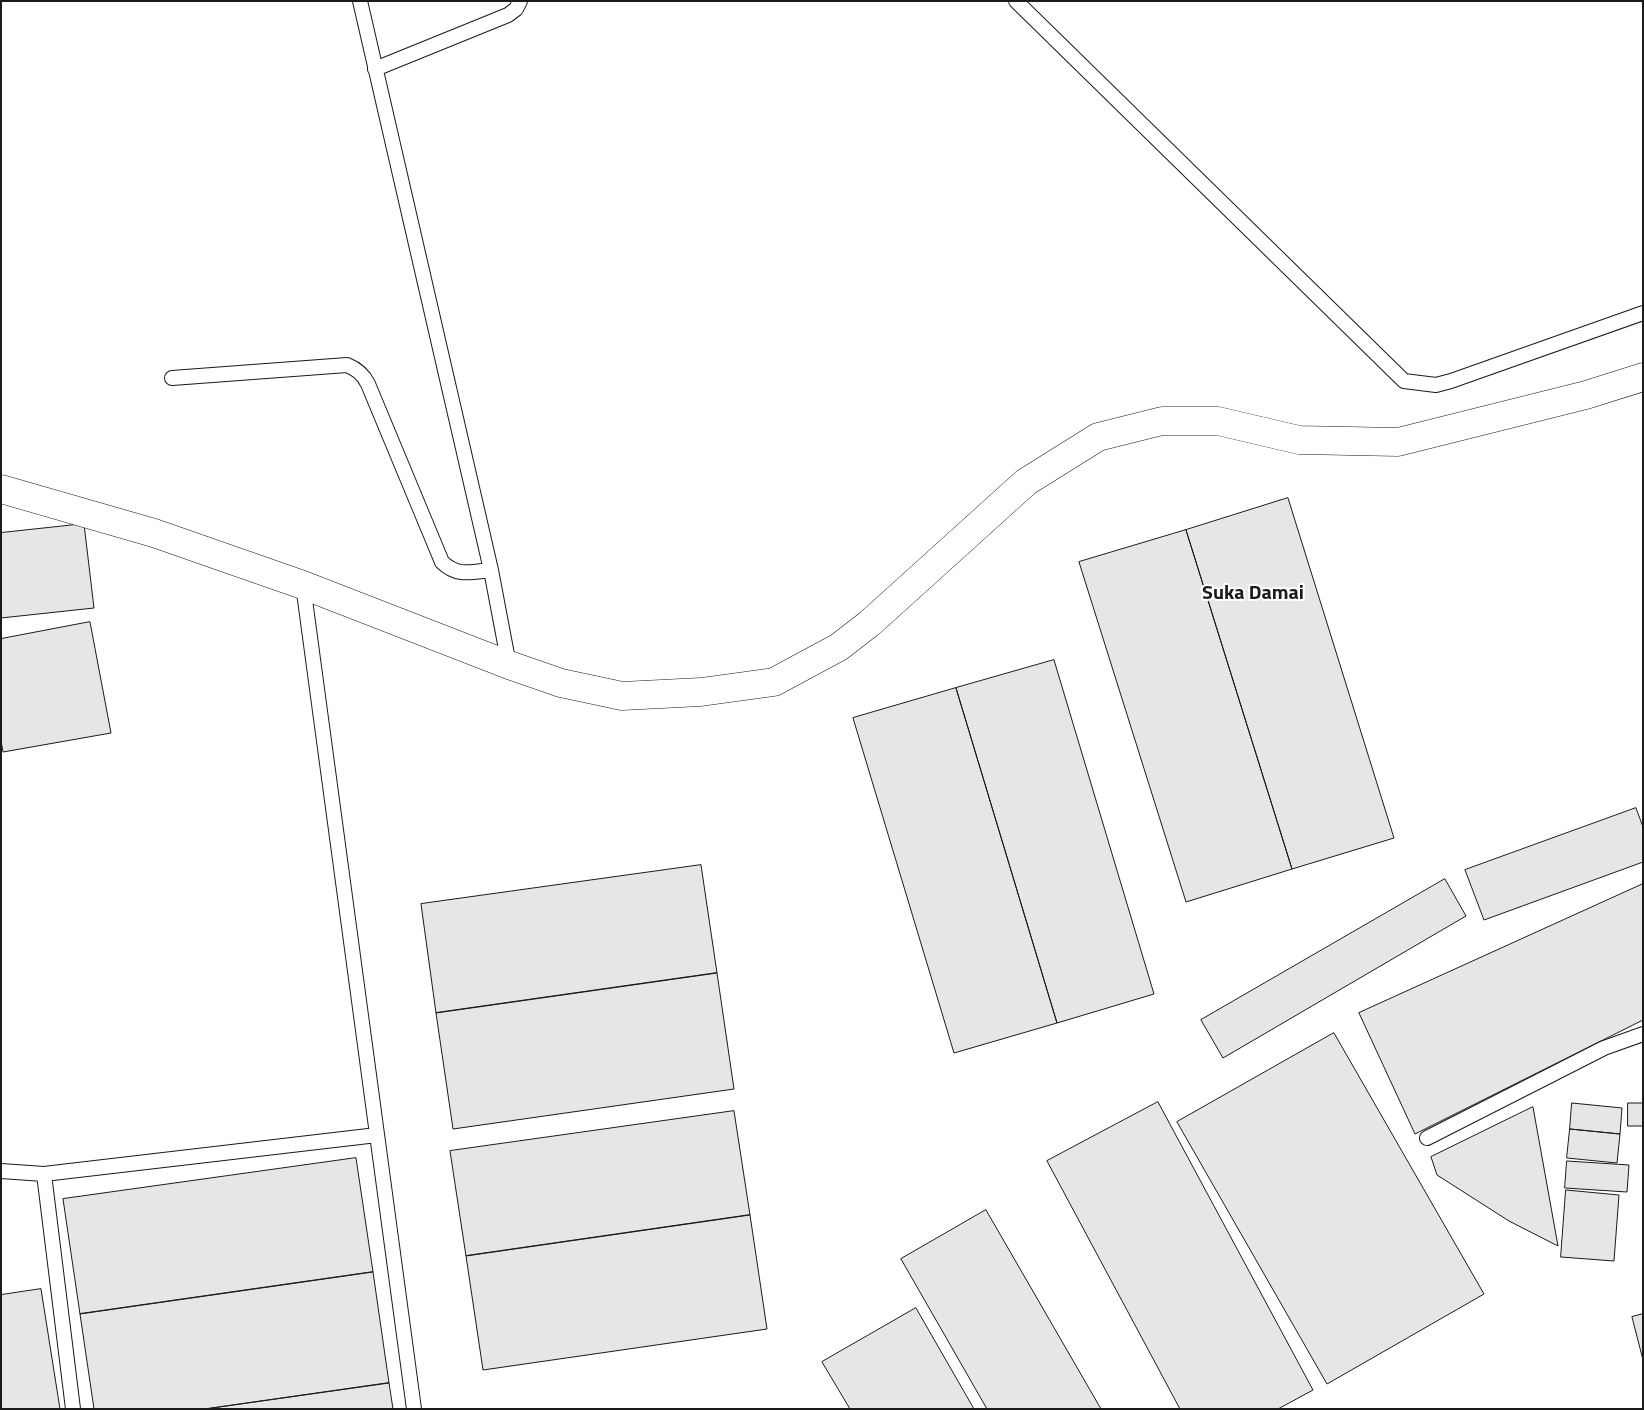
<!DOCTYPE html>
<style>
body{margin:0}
#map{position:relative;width:1644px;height:1410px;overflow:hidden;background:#fff;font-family:"Titillium Web",sans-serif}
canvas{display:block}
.frame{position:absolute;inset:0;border:2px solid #1a1a1a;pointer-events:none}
</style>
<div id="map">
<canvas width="1644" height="1410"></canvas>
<div class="frame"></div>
</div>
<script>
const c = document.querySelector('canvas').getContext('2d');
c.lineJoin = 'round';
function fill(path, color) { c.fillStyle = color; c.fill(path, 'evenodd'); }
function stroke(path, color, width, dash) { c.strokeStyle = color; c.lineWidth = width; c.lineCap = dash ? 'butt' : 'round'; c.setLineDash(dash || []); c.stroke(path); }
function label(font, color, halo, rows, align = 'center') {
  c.font = font + ' "Titillium Web",sans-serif'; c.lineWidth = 4; c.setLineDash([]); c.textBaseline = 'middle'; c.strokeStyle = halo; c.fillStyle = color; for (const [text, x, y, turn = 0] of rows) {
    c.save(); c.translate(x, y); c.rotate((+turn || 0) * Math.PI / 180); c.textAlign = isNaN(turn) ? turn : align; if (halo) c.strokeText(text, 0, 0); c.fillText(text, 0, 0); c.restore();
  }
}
const building = new Path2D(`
 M1288,498L1394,838L1292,869L1186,530Z
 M84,524L94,608L1,618V533Z
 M1186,530L1292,869L1186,902L1079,562Z
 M90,622L111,733L3,752L1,741V639Z
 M1054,660L1154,994L1057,1023L956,688Z
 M956,688L1057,1023L954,1053L853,718Z
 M1636,808L1643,827V862L1484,920L1465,870Z
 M701,865L717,973L436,1013L421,904Z
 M1445,879L1466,916L1223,1058L1201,1020Z
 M1643,884V1020L1415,1134L1359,1013Z
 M717,973L734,1089L453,1129L436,1013Z
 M1334,1033L1484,1294L1327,1384L1177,1122Z
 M1158,1102L1313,1390L1278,1409H1180L1047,1161Z
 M1572,1103L1622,1108L1620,1134L1570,1129Z
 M1628,1103H1643V1126H1628Z
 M1533,1107L1558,1246L1509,1221L1437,1175L1431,1157Z
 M734,1111L750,1215L466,1256L450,1151Z
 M1570,1129L1620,1134L1617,1163L1567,1158Z
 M356,1158L373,1272L80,1314L63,1199Z
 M1567,1161L1629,1165L1627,1192L1565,1188Z
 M1566,1190L1619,1195L1614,1261L1561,1257Z
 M986,1210L1101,1409H987L901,1259Z
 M750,1215L767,1329L483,1370L466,1256Z
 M373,1272L389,1383L205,1409H94L80,1314Z
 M41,1289L60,1409H1V1295Z
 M916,1308L974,1409H850L822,1362Z
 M1643,1314V1360L1632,1317Z
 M389,1383L393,1409H205Z`);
const service = new Path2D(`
 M360,1L491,570L509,665
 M1016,1L1404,381L1436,385L1451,381L1643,313
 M375,69L508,15L516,9L520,1
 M172,378L347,365C357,369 363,374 368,384L442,562C457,577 472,572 491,570
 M303,585L414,1409
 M1427,1138L1604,1048L1643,1034
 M1,1171L44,1174L377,1135
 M44,1174L73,1409`);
const minor = new Path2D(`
 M1,489L154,533L303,585L509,665L561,683L622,696L701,692L774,682L839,647L870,623L1026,482L1098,437L1162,421H1218L1299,440L1398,442L1586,395L1643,377`);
const quarterNames = [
 ["Suka Damai",1253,594]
];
fill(building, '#e6e6e6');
stroke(building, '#1a1a1a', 1);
stroke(service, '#1a1a1a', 16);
stroke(minor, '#1a1a1a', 29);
stroke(service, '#fff', 14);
stroke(minor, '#fff', 28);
label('bold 20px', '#1a1a1a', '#fff', quarterNames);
</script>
